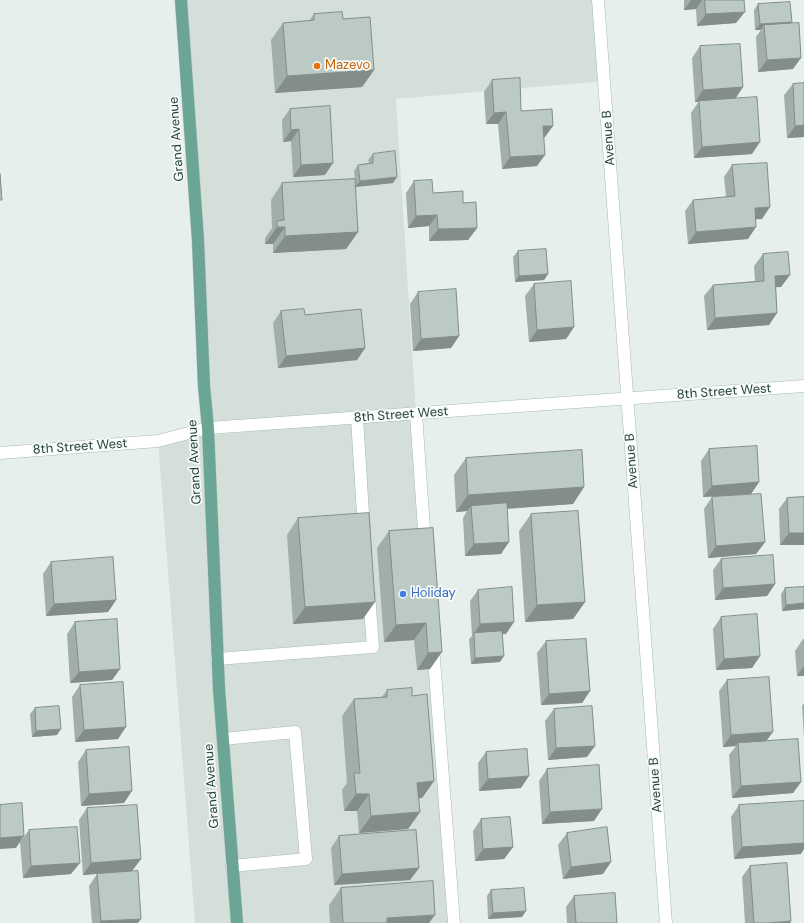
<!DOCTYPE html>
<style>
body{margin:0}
canvas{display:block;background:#e6efeb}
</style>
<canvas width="804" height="923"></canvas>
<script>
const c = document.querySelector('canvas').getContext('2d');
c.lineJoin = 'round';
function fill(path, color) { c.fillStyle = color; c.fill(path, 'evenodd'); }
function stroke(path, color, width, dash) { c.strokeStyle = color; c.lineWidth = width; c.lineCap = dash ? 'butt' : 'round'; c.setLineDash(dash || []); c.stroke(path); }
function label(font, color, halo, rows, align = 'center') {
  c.font = font + ' "DM Sans",sans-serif'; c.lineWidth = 3.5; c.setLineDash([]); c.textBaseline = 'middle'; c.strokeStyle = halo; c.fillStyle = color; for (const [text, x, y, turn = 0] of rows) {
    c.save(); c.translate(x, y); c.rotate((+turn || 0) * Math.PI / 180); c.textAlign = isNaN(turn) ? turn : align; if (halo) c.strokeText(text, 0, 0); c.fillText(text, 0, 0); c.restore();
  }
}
const built = new Path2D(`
 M181,0H598L604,81L396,99L416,414L454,923H195L158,441L400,415L208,428Z`);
const lane = new Path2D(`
 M416,414L425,544
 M357,418L364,530
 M433,646L454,923
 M217,659L373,647L369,594
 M223,739L295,732L306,859L232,866`);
const street = new Path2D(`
 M598,0L666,923`);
const secondary = new Path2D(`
 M0,453L158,441L208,428L804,386`);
const primary = new Path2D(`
 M181,0L198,240L204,386L208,428L219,689L237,923`);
const wall = new Path2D(`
 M684,0H744L736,23L697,26L696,9L684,10Z
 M758,4L792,22L790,23L793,69L758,72L756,37L761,30H755L754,10Z
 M314,14L343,19L374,70L362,87L275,93L271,40L283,23L309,21Z
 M700,46L743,87L735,99L695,102L692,58Z
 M492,80L545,137L544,138L537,166L502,169L498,124H486L484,92Z
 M804,83V137L787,138L784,95L793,84Z
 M699,101L752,154L694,158L691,113Z
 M290,109L325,175L293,177L291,141L283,142L282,120Z
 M373,154L397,177L393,183L355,187L358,232L346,249L273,253V244H265V238L272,228L271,200L282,183L355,179L354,171L358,165L369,163L368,160Z
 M732,165L762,219H756L748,239L688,244L685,211L693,200L726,197L724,177Z
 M414,181L433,193L477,228L468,240L429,241V226L408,228L406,193Z
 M518,251L548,274L544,280L515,282L513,257Z
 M763,254L781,287H776L777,313L769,325L707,330L704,296L713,285L755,281L754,266Z
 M534,284L574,327L566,339L529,342L525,296Z
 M418,292L459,336L451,348L413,351L410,304Z
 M281,311L305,315L365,348L357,360L278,368L273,323Z
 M709,449L759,482L751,494L703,497L701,461Z
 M466,458L584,487L573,504L507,509L501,554L465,556L463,518L467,511L456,512L454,475Z
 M712,497L765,542L756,554L708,558L704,509Z
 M804,497V545H780L779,509L787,498Z
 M531,514L585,602L573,619L525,622L519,531Z
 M298,518L363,619L293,624L287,535Z
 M433,528L430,669L417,670L414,640L384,642L377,548L389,531Z
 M721,559L775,584L767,596L715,600L713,570Z
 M51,562L116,600L108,612L46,616L43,574Z
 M804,587V609L782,611L781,594L785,588Z
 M478,590L506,634H503L500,662L471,664L469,639L472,636L470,601Z
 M721,617L760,656L752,668L716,670L713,629Z
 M75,622L120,669L112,680L70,683L67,634Z
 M803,639H804V676H797L795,651Z
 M546,641L590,691L582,703L541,705L537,653Z
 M727,680L766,741L801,782L793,793L732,798L729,755L736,746L723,747L719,691Z
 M80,685L118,739L75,742L72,697Z
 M387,690L412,696L434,781L422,798H418L420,812L408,829L359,833L357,811H344L342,790L347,783L342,716L354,699L382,697Z
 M804,703V738L802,706Z
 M35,708L57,735L32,737L30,714Z
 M554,709L587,757L548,760L545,721Z
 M86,750L124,803L81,806L78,762Z
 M486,752L521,788L479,791L478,763Z
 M547,769L594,821L542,824L539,781Z
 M739,805L801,854L734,859L731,817Z
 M87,808L141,859L132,871L83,875L79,820Z
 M481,819L513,847L504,859L475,861L473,831Z
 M29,830L71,874L23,878L20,842Z
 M567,833L603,874L563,879L558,845Z
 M339,836L419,868L410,880L334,885L331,848Z
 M750,866L791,921L790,923H745L742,877Z
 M97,874L138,923H92L89,886Z
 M341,888L429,923H330L329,905Z
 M491,890L522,917L488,919L487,896Z
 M574,896L617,923H567L566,907Z`);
const shadedWall = new Path2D(`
 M691,0H702L696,9L684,10Z
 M745,12L736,23L697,26L706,14Z
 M792,22L787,28L764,25L761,30H755L760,24Z
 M801,58L793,69L758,72L767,60Z
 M374,70L362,87L275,93L287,76Z
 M743,87L735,99L695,102L703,90Z
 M506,112L498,124H486L494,113Z
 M804,125V137L787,138L795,126Z
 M543,126H553L545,137L534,138Z
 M299,129L291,141L283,142L291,130Z
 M760,142L752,154L694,158L702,147Z
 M545,155L537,166L502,169L510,157Z
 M333,163L325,175L293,177L301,165Z
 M397,177L393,183L355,187L360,181Z
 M770,207L762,219L746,220L755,208Z
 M437,215L429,226L408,228L416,216Z
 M277,227H285L273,244H265Z
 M756,227L748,239L688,244L696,232Z
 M477,228L468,240L429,241L438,229Z
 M358,232L346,249L273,253L285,236Z
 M548,274L544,280L515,282L519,276Z
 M790,275L781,287L767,288L775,276Z
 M777,313L769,325L707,330L715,318Z
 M574,327L566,339L529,342L537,330Z
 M459,336L451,348L413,351L421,339Z
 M365,348L357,360L278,368L286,356Z
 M759,482L751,494L703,497L712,486Z
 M584,487L573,504L471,511V506L467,511L456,512L468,495Z
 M789,533H804V545H780Z
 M509,542L501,554L465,556L474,544Z
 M765,542L756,554L708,558L716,546Z
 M775,584L767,596L715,600L723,588Z
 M116,600L108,612L46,616L54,604Z
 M375,602L363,619L293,624L305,607Z
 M585,602L573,619L525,622L537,605Z
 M804,603V609L782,611L786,605Z
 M514,622L506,634L474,636V634L480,624Z
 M426,623L414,640L384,642L396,625Z
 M442,652L430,669L417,670L428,653Z
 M504,656L500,662L471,664L475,658Z
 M760,656L752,668L716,670L724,659Z
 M804,666V676H797Z
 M120,669L112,680L70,683L79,672Z
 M590,691L582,703L541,705L549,694Z
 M126,727L118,739L75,742L84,730Z
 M61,729L57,735L32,737L36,731Z
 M773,732L764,744L738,743L736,746L723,747L731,735Z
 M595,746L587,757L548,760L556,748Z
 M529,776L521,788L479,791L488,779Z
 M434,781L422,798L405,800L417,783Z
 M801,782L793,793L732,798L741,786Z
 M132,791L124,803L81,806L89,794Z
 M356,794H369L357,811H344Z
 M602,809L594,821L542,824L550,812Z
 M420,812L408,829L359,833L371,816Z
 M24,836L16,848L0,849V838Z
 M804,843V849L801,854L734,859L742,847Z
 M513,847L504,859L475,861L483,849Z
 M141,859L132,871L83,875L91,863Z
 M611,862L603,874L563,879L571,867Z
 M80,863L71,874L23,878L31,866Z
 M419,868L410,880L334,885L342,874Z
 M526,911L522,917L488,919L493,913Z
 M435,915L429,923H383L387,918Z
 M141,919L138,923H100L101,921Z
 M791,921L790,923H768Z`);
const building = new Path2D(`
 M705,0H744L745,12L706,14Z
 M790,2L792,22L760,24L758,4Z
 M342,12L343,19L370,17L374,70L287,76L283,23L314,20V14Z
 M799,23L801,58L767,60L764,25Z
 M740,44L743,87L703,90L700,46Z
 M520,78L521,111L552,109L553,126H543L545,155L510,157L506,112L494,113L492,80Z
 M804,83V125L795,126L793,84Z
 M757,97L760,142L702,147L699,101Z
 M330,106L333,163L301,165L299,129L291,130L290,109Z
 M395,151L397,177L360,181L358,165L373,163V154Z
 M767,163L770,207L755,208L756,227L696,232L693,200L735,196L732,165Z
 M0,174L2,200H0Z
 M355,179L358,232L285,236V227H277V221L284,220L282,183Z
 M432,180L433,193L463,191V203L476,202L477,228L438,229L437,215L416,216L414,181Z
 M546,249L548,274L519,276L518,251Z
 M788,252L790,275L775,276L777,313L715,318L713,285L764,281L763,254Z
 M571,281L574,327L537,330L534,284Z
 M456,289L459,336L421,339L418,292Z
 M304,309L305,315L361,309L365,348L286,356L281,311Z
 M757,446L759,482L712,486L709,449Z
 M582,450L584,487L468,495L466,458Z
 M761,494L765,542L716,546L712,497Z
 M804,497V533H789L787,498Z
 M507,503L509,542L474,544L471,506Z
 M578,511L585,602L537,605L531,514Z
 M369,513L375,602L305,607L298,518Z
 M433,528L442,652L428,653L426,623L396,625L389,531Z
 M773,555L775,584L723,588L721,559Z
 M113,557L116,600L54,604L51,562Z
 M512,587L514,622L480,624L478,590Z
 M804,587V603L786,605L785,588Z
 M757,614L760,656L724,659L721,617Z
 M117,619L120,669L79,672L75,622Z
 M502,631L504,656L475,658L474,633Z
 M586,639L590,691L549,694L546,641Z
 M769,677L773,732L731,735L727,680Z
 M123,682L126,727L84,730L80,685Z
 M412,688V696L427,694L434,781L417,783L420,812L371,816L369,794H356L354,773H360L354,699L387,697V690Z
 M59,706L61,729L36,731L35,708Z
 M592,706L595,746L556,748L554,709Z
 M798,739L801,782L741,786L738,743Z
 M129,747L132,791L89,794L86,750Z
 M527,749L529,776L488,779L486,752Z
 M599,765L602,809L550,812L547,769Z
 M804,801V843L742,847L739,805Z
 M22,803L24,836L0,838V805Z
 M137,805L141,859L91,863L87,808Z
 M510,817L513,847L483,849L481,819Z
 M77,827L80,863L31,866L29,830Z
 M607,827L611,862L571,867L567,833Z
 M416,830L419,868L342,874L339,836Z
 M787,863L791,921L768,923H754L750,866Z
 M138,871L141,919L101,921L97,874Z
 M433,881L435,915L387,918V923H343L341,888Z
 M524,888L526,911L493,913L491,890Z
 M615,893L617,923H576L574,896Z`);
const markers = [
 [317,66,4,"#e8710a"],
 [403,594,4,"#3f7fe0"]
];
const foodNames = [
 ["Mazevo",325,66]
];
const streetNames = [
 ["Avenue B",609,138,-94],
 ["Grand Avenue",177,139,-94],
 ["8th Street West",724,392,-4],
 ["8th Street West",401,415,-4],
 ["8th Street West",80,447,-4],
 ["Avenue B",632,461,-94],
 ["Grand Avenue",195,462,-93],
 ["Avenue B",656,785,-94],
 ["Grand Avenue",212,786,-94]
];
const shopNames = [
 ["Holiday",411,594]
];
fill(built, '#d4dfda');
stroke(lane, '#a8b8b2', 13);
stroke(street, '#a8b8b2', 13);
stroke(secondary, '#a4bbb3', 13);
stroke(primary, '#c2cac8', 13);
stroke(lane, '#fff', 12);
stroke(street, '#fff', 12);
stroke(secondary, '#fff', 12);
stroke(primary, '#6aa596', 12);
fill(wall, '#a1aea9');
fill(shadedWall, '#838d89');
fill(building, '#bbcac4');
stroke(building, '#838d89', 1);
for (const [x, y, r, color] of markers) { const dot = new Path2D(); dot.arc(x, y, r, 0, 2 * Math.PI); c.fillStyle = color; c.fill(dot); stroke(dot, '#f7fbf9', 1.5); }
label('13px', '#c56008', '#f7fbf9', foodNames, 'left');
label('13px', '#24423a', '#f7fbf9', streetNames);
label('13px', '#366cbe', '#f7fbf9', shopNames, 'left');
</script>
